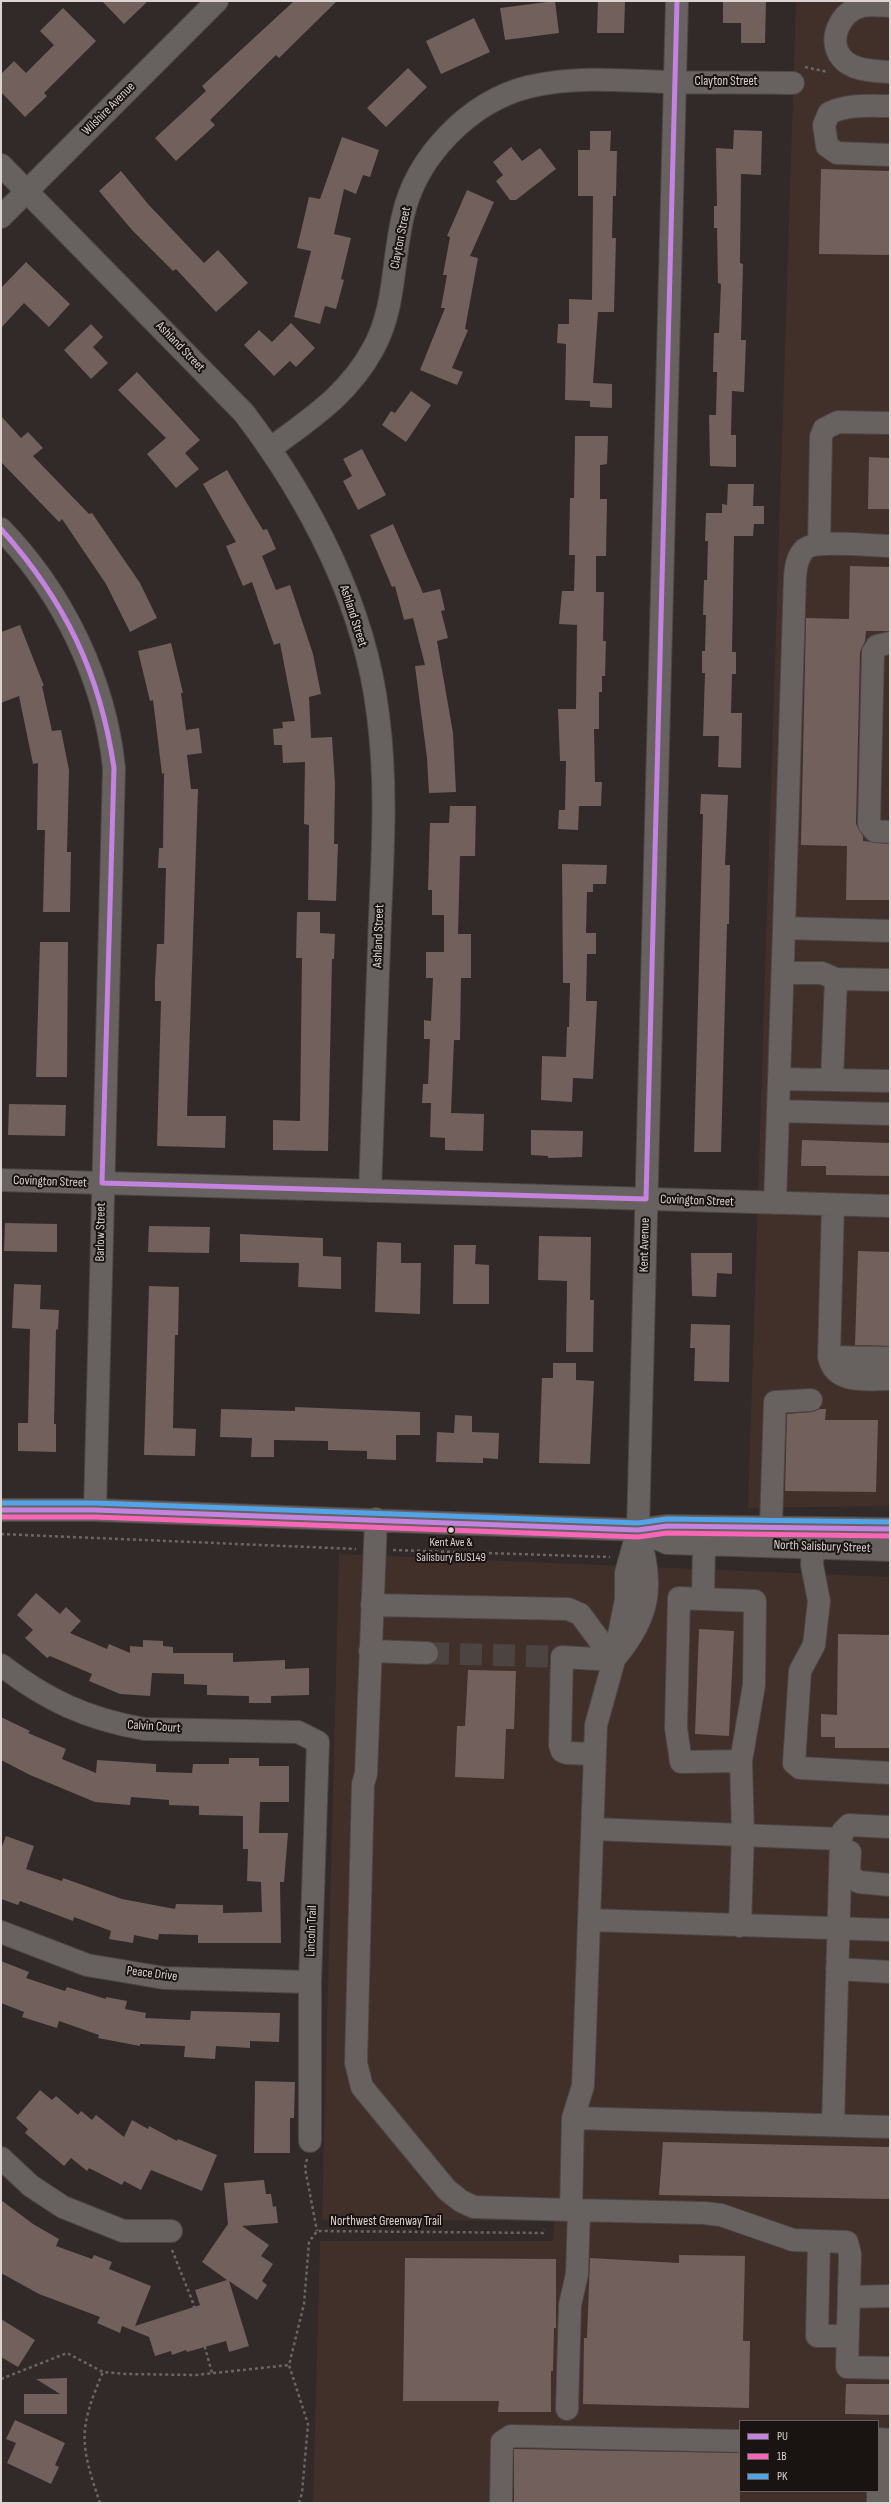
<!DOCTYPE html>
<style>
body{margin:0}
#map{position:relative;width:891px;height:2504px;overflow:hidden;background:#312a28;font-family:"Sofia Sans Condensed",sans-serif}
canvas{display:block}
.frame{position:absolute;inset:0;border:2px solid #ddd4d1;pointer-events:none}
.legend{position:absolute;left:739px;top:2420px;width:140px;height:72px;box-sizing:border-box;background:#191311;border:1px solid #67605e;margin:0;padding:5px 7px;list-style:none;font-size:12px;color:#ddd4d1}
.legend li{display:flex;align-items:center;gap:8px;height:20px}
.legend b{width:20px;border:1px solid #67605e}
</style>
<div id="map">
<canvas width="891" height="2504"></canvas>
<div class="frame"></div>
<ul class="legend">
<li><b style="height:5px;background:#c483df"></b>PU</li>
<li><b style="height:5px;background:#fa66b7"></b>1B</li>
<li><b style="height:5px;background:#53a3e8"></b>PK</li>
</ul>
</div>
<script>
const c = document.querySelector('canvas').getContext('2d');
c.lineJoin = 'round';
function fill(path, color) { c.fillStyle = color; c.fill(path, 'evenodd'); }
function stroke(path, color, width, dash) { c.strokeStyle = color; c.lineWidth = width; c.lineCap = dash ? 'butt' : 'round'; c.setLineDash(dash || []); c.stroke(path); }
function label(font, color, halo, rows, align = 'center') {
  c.font = font + ' "Sofia Sans Condensed",sans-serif'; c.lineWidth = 4; c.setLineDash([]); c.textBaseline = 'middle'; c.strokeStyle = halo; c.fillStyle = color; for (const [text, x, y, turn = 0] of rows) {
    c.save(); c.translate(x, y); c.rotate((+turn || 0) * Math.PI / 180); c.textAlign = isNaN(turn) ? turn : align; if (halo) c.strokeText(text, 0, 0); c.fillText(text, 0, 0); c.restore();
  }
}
const built = new Path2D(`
 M796,1H890V1506L748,1508Z
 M339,1554L890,1577V2503H313L320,2241H553L554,2221L322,2220ZM740,2421H878V2491H740Z`);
const building = new Path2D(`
 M102,1H148L124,24Z
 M294,1H337L279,58L276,55L210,120L215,125L176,161L155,138L206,91L202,86Z
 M555,1L559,33L505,40L500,8Z
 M598,1H625L624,33H597Z
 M723,1H766L765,43H741V23H723Z
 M63,8L96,41L44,93L47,96L25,117L1,92V74L14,61L26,73L54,45L40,31Z
 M474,18L490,52L441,74L426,41Z
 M408,68L427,87L386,127L367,108Z
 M734,130L762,131L761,175L741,174L740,263L743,264L741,340H746L744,392L732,391L731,435H736V467L710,466L709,415H716L717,372H713L714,333H719L721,284L718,283L717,228H714V206H717L716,148L733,149Z
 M590,131H611L610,151H617L616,196H613L612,238H616L614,312H598L593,383L612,384V408L590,407V401L565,400L566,344L557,343L558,324H569V299L592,300L593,196H578V150H590Z
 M342,137L379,150L370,177L363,175L356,194L344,189L334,234L351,238L341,279L344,280L336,309L325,306L320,324L294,317L311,251L297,248L309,197L320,199Z
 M511,147L522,161L540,148L556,169L516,200H510L496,181L503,175L493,162Z
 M821,169L890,171V255L819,254Z
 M121,171L148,204L204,263L218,250L248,283L216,312L176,269L173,271L132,230L99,191Z
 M467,190L494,202L470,256L478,258L465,329L468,330L452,368L463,372L457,385L420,370L445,308H441L447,275H443L450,237L447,236Z
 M26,262L70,304L49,327L24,303L1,328V288Z
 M291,323L315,348L296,367L290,361L274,376L244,345L259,330L272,342Z
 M91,324L103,337L93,347L108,363L91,379L64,350Z
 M137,372L200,440L185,453L199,469L176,488L147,454L166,438L118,390Z
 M411,391L431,405L406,442L382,425L391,411L395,413Z
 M1,416L21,438L28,432L43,448L33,456L89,514L92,513L140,583L157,618L130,632L106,584L62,519L59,522L1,462Z
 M575,436H608L607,464L600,465V499H607L606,556H596V592H604L603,641H606L605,676H602V692H599V729H594L595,782H602L601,806H579L578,830L558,829L559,810H565L566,761H560L558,709H576L577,625L559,624L562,591H574L575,555H569L570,498H574Z
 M362,449L386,495L358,510L343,481L352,476L343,459Z
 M869,457L890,458V509H868Z
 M227,470L263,530L267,529L276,549L262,556L276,590L290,585L313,654L321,694L309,697L311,738L332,737L335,784L334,844H338L336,901L308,900L309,825L304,824L305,762L283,763L282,745H274L273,729L283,728L282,722L295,721L280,643L274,645L252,582L243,586L226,546L236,542L203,484Z
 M728,484H754L753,506H764V524H754L753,536H734L732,652H736V674H732L731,713H742L741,768L718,767L719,736H703L705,673H702V651H705L706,615H703L704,580H707L708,541H705L706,513H722V504L727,505Z
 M393,524L423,593L440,589L445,610L441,611L448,638L437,641L453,733L456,792L429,793L427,758L415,666L425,665L413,618L404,620L395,586L392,587L370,535Z
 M850,566L890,567V631H866L865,641L860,652L856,824L863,836V841L890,844V900H846L847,846L801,845L806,618L849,619Z
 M20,625L44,686H42L52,731L61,730L69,770L67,852H71L70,912H43L45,830H37L38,763L33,764L19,696L1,703V632Z
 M171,643L183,693H181L186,730L199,728L202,753L187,755L191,789H198L187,1116H226L225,1148L157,1146L161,1001H155V981L157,944H164L166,868H158L159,848H163L164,773L162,774L153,700L150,701L138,651Z
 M701,794L728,795L725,865H730L729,924H727L721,1152H694L703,814H700Z
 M450,806H476L475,856H460L458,934H471V978H461L460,1040H454L451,1113L484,1114L483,1151L445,1150V1138L430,1137L431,1103H422L423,1084H428L430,1039H424V1020L431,1021L433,978H426V952H444V915H432V890H428L430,823H449Z
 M562,864L607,865L606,884H593V892H587L586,933H596V954H587L586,1001H597L593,1079L573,1078L572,1102L541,1100L542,1056L566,1057L567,1027H569L570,983H563Z
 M297,912H320V933L335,934L334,959H332L328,1151L273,1150V1120L300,1121L302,958H296Z
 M40,942H68L67,1077H36Z
 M9,1104L66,1105L65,1136L8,1135Z
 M531,1130L583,1131L582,1157L548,1158V1156L531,1155Z
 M802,1140L890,1143V1176L826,1175V1166H801Z
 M5,1223L57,1224V1252L4,1251Z
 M149,1226L210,1227L209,1253L148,1252Z
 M240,1234L323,1238V1256L341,1257V1289L298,1287L299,1263L240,1262Z
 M539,1236L591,1237L590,1300H594L593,1352H566L567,1281L538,1280Z
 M377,1242L401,1243V1263H421L420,1314L375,1312Z
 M454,1245H476L475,1264L489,1265V1304H453Z
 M858,1251L890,1252V1346L855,1345Z
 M691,1253H732V1274L717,1273L716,1297L692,1296Z
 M14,1284L41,1285L40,1309L59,1310L58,1330L56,1329L54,1424H56V1452L18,1451V1423H28L30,1329L12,1328Z
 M149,1286L179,1287L178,1335H175L173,1428L196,1429L195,1456L144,1455Z
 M691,1324L730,1325L729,1382L694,1381L695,1348H690Z
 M553,1363H576V1380L594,1381L590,1464L539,1463L542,1378H553Z
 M295,1407L420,1412V1435H396V1460L367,1459V1451L328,1450V1441L274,1440V1457H251L252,1438L220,1437L221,1409L295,1411Z
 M820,1409H826L825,1420H878L876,1492L785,1491L787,1414L812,1412Z
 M455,1415L472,1416V1432L499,1433L498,1459L483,1458V1463L436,1462L437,1432L454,1433Z
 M36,1593L60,1614L66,1607L81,1621L70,1633L107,1649L109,1644L130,1653V1646L143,1647V1640L163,1641V1646L173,1647V1653H233V1662L285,1660V1669L309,1668V1695L271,1696V1703H249V1696L207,1695V1685L184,1684V1674L152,1673L150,1696L120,1694L89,1681L92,1674L50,1656L47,1658L25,1638L33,1630L17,1615Z
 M699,1629L734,1631L729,1736L695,1734Z
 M838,1634L890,1635V1748H835V1737H821V1714L837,1715Z
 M468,1670L516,1671L514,1729H506L504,1779L455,1777L457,1726H465Z
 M1,1717L30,1731L28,1733L66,1749L62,1759L96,1773L97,1760L156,1764V1772L192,1773L193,1764H229V1758H259V1766H289V1802H260L259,1833H288L284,1882H280L281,1943H198V1935L159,1934L158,1940L134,1935L133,1943L109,1939L111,1931L74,1917L73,1921L20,1901L18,1905L1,1899V1849L6,1836L34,1846L26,1869L62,1881L63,1878L122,1899L175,1909L176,1904L223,1905V1913L262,1912L261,1882L247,1881L248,1849H243V1816L199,1815V1806L169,1805V1800L131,1797L130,1805L95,1802L30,1775L1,1760Z
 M1,1961L29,1972L26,1978L65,1991L67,1987L106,1999V1997L127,2001L125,2009L146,2013L145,2018L190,2020L191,2011L280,2013L279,2042L250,2041V2048L216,2046L215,2059L184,2057L185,2046L140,2044V2046L98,2038L99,2035L59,2021L57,2028L22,2017L24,2012L1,2003Z
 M255,2081L295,2082L294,2118H290V2153H254Z
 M40,2090L52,2100L56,2096L78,2115L81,2111L92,2120L96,2115L124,2137L132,2120L148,2129L149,2126L177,2141L178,2139L217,2155L202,2191L151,2170L141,2190L124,2181L122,2185L89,2168L87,2171L71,2158L64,2166L25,2133L28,2129L16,2118Z
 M663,2142L890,2147V2199L659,2195Z
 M264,2180L266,2194H271L273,2207L276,2206L278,2223L242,2226L269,2245L261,2256L273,2264L262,2281L267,2285L257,2300L229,2281L249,2346L229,2352L226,2341L187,2352L186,2350L172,2355L171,2351L155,2356L149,2337L122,2326L120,2333L97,2323L100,2317L39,2294L1,2273V2200L33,2224L59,2239L56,2246L92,2259L94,2255L112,2262L109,2269L151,2286L135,2326L200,2305L195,2290L227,2280L202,2262L228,2224L224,2183Z
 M679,2255L745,2256L743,2341H750L749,2408L583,2404L584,2338H587L590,2258L679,2263Z
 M405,2258L556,2259V2328H554L553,2371H551V2412H498L499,2401H403Z
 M1,2319L35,2340L18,2367L1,2357Z
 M67,2378V2414H24V2394H60L36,2379Z
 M846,2384H890V2415L845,2414Z
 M15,2420L65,2443L55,2465L59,2467L51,2484L7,2463L16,2443L6,2439Z
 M514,2449L740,2453V2503H514Z`);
const minorTunnel = new Path2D(`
 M427,1653L562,1657`);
const path = new Path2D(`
 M805,67L828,72
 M1,1534L356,1549
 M393,1550L610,1557
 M307,2159L305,2168L317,2231
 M172,2250L192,2300L212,2373
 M1,2379L67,2353L103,2372L126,2374L196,2375L289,2365
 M100,2503C80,2444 78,2430 103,2372
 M299,2503L302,2493L308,2424L289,2365L304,2304L309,2242L317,2231L543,2233L544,2229`);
const minor = new Path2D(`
 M677,1L638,1530L626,1573V1599L614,1660L596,1725L584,2061L583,2086L573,2118L571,2210L704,2213L721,2215L793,2240L847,2242L850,2254L847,2367L890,2368
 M890,6C881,6 870,4 862,6C841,11 827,39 841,57C851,71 875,71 890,72
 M890,106C868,106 849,104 829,113L824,125L827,146L837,153L890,155
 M1,165L244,413C310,500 365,605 378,715C387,782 383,850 380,918C377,1009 373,1100 370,1191
 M1,217L217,1
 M271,448C311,418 348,395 373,349C396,308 392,261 403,216C416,157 469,102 528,87C574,76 621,80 668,82C710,83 751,82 793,83
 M1,529C63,593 105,680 114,768L95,1510
 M819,544L821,437L824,429L838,422L890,423
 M890,546C873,546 814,539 804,550C797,557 796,567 795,576L784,928L890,931
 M890,643L877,646L873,652L869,824L875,831L890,832
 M783,973H822L836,979L890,980
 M779,1079L890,1081
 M832,1080L836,979
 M778,1111L890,1114
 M1,1180L890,1206
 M775,1203L784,928
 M833,1205L829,1357C835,1385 868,1379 890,1379
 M829,1357L890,1358
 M1,1510H95L638,1530L667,1526L890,1529
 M376,1519L366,1774L363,1784L356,2063L362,2087L447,2190L461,2201L474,2207L571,2210
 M771,1526L775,1402L811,1400
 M638,1530L667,1543L890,1550
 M813,1547L812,1565L819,1601L814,1645L800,1671L794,1763L800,1768L890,1773
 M703,1599L755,1601L754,1685L741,1761L681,1762L676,1728L679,1598L703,1599L704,1544
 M372,1605L568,1609L580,1614L614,1660
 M370,1651L427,1653
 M615,1658C652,1614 653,1585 638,1531
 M1,1665C46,1700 87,1719 144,1729L298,1732L318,1742L310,1982V2141
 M595,1754L567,1753L562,1751L560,1745L562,1657L614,1660
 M593,1829L841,1839
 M850,1852L849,1869L851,1877L859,1882L890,1885
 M589,1920L890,1930
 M740,1926L743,1834L741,1761
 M1,1932L87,1965L164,1978L310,1982
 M837,1969L890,1972
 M573,2118L890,2127
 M833,2125L841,1839L843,1831L849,1825L890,1827
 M1,2158L31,2186L63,2207L123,2231H171
 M819,2241L817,2336H848
 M849,2297L890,2296
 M567,2409L570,2305L577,2274L579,2210
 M501,2503L502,2442L511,2436L740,2441
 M878,2503V2439L890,2440`);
const bus1 = new Path2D(`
 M1,529C65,601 100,673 114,768L102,1183L646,1199L677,1
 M1,1510H95L638,1530L667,1526L890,1529`);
const bus2 = new Path2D(`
 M1,1517H95L638,1537L667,1533L890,1536`);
const bus3 = new Path2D(`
 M1,1503H95L638,1523L667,1519L890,1522`);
const markers = [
 [451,1530,3.5,"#ddd4d1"]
];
const busNames = [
 ["Kent Ave &",451,1543],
 ["Salisbury BUS149",451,1558]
];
const streetNames = [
 ["Clayton Street",726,82],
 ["Wilshire Avenue",109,109,-45],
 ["Clayton Street",401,238,-79],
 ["Ashland Street",180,347,46],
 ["Ashland Street",353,616,72],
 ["Ashland Street",379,936,-88],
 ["Covington Street",50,1182,2],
 ["Covington Street",697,1201,2],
 ["Barlow Street",101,1232,-89],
 ["Kent Avenue",645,1245,-89],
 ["North Salisbury Street",822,1547,2],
 ["Calvin Court",154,1727,4],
 ["Lincoln Trail",312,1931,-88],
 ["Peace Drive",152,1974,7],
 ["Northwest Greenway Trail",386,2222]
];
fill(built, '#412f2a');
fill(building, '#71605c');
stroke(minorTunnel, '#4b4441', 22, [22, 11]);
stroke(minor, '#4c4644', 24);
stroke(path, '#6b6664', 2.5, [3, 3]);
stroke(minor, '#676160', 22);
stroke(bus1, '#c483df', 5);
stroke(bus2, '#fa66b7', 5);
stroke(bus3, '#53a3e8', 5);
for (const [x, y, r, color] of markers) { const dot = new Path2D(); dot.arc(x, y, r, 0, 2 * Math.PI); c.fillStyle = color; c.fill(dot); stroke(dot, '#191311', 1.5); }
label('12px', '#ddd4d1', '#191311', busNames);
label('13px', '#ddd4d1', '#191311', streetNames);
</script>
